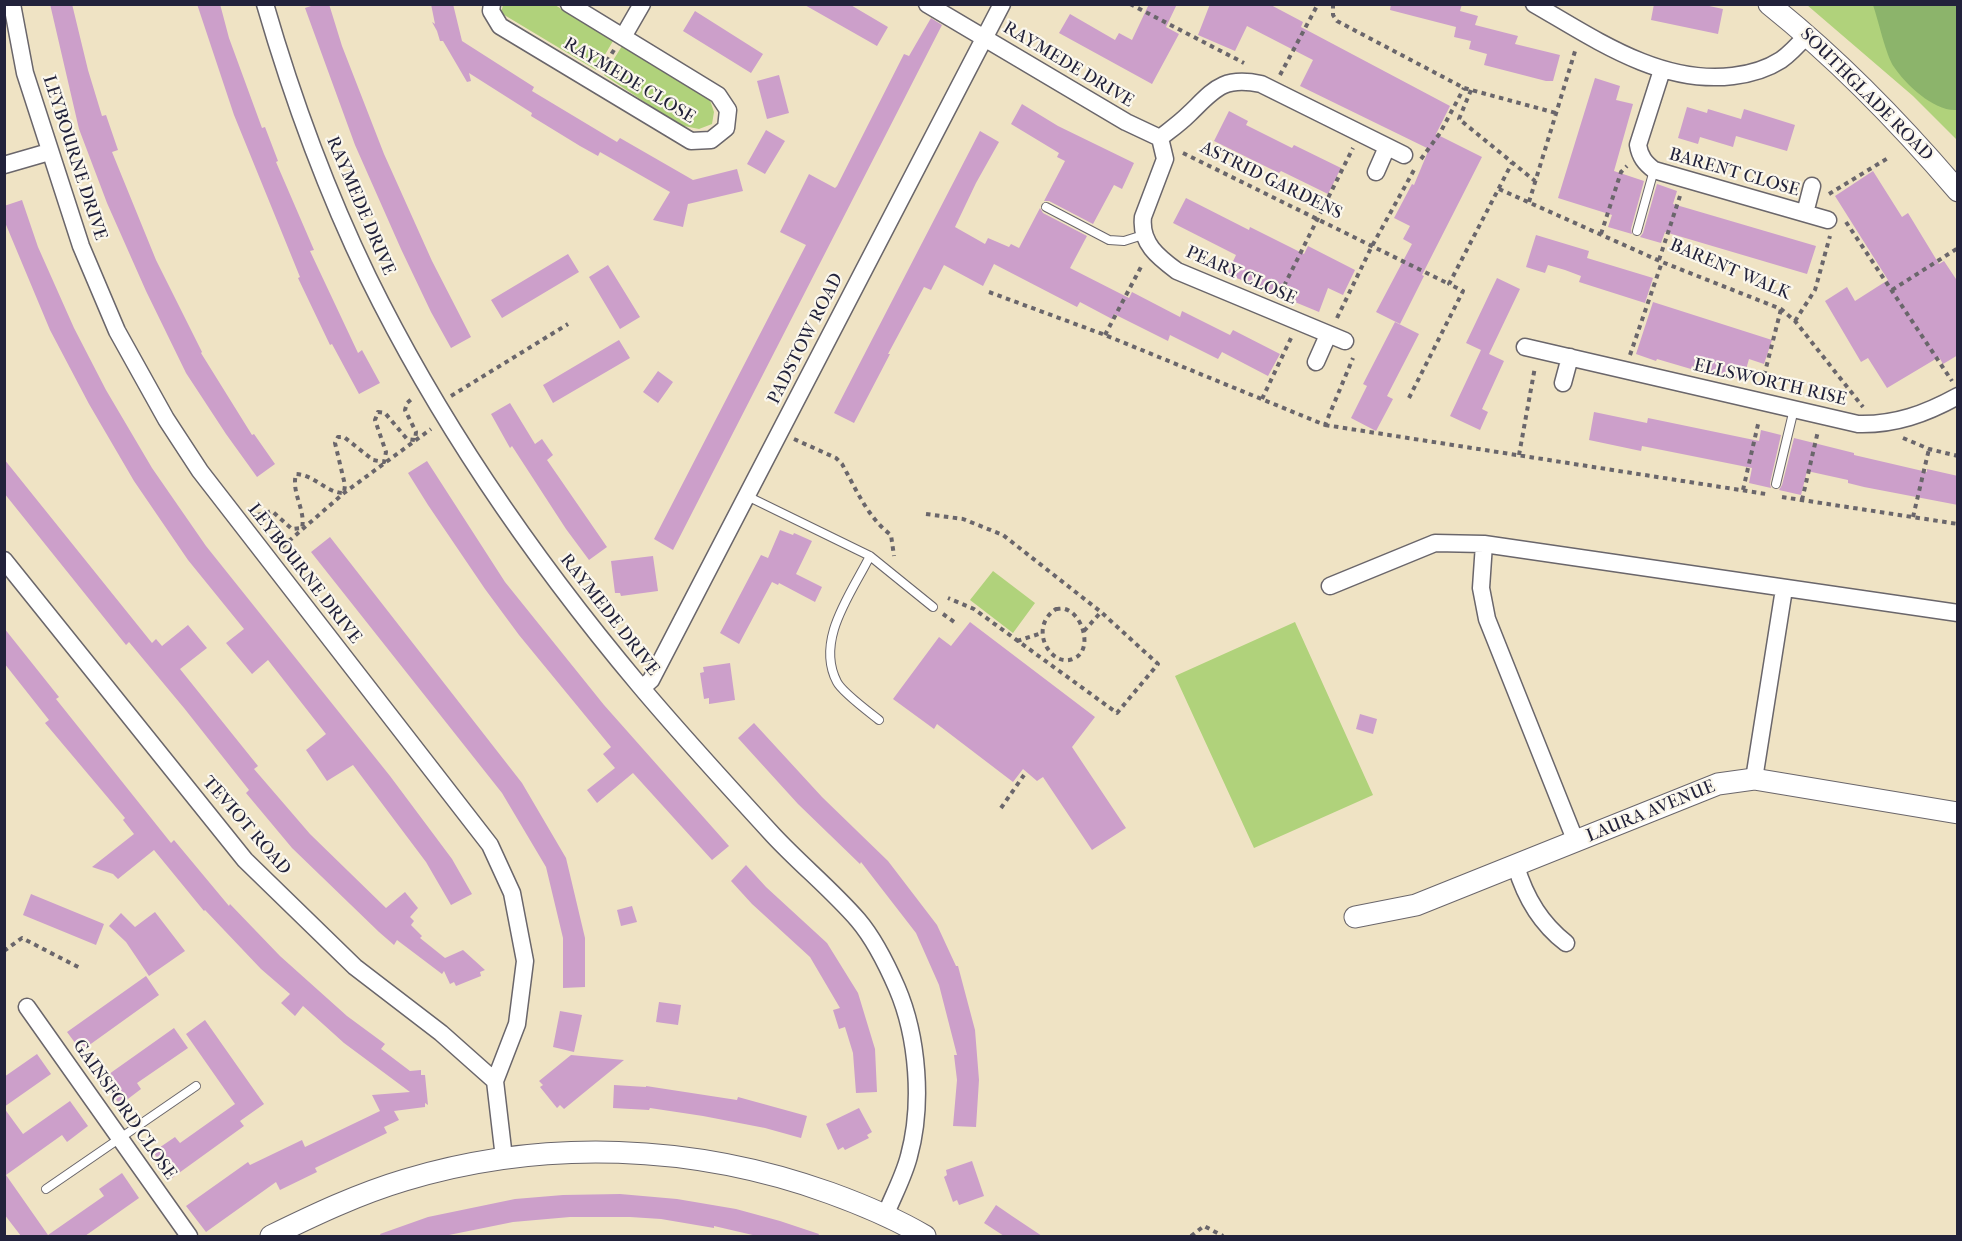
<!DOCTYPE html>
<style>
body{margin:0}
#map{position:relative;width:1962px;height:1241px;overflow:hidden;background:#efe3c4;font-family:"IM FELL French Canon",serif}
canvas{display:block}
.frame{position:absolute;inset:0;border:6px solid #22223b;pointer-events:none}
</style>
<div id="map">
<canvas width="1962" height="1241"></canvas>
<div class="frame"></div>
</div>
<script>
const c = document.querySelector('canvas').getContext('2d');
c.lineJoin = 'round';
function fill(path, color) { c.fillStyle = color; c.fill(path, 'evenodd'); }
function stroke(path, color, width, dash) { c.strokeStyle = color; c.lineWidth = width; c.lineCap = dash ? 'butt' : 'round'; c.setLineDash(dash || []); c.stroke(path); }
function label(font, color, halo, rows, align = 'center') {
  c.font = font + ' "IM FELL French Canon",serif'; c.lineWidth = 4.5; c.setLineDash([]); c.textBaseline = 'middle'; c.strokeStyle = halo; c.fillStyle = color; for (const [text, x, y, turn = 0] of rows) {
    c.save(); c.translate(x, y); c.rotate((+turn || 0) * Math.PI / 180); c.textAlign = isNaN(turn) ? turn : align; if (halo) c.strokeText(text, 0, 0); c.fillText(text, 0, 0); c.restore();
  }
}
const green = new Path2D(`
 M503,5H555L613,41L596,70L501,13Z
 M1807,5H1957V140L1913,96Z
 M622,46L710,100L714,112L712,124L699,129L679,125L604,75Z
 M993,571L1035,603L1013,633L970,600Z
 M1295,622L1373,795L1254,848L1175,676Z`);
const forest = new Path2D(`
 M1873,5H1957V110C1935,112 1906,85 1894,67C1886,56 1878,19 1873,5Z`);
const building = new Path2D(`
 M50,4H72L88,70L102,116L106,115L118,150L112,152L156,260L202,352L201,353L252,435L254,434L275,464L257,477L226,434L186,373L146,291L107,203L79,129Z
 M197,4H220L229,38L262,128L265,127L278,161L276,162L314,250L310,251L358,353L362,350L380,383L359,394L332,344L330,345L298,278L300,277L234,115Z
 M317,4H329L342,46L384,154L432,261L471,337L451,348L431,312L401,249L355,145L305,8Z
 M431,4H453L462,41L534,87L532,91L617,142L620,138L693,180L737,169L743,191L688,204L683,227L653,220L670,192L600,152L598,156L580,146L531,116L532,113L469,73L471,81L467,82L443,41H440L437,31L432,22L435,24Z
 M803,4H849L888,27L877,46Z
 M1149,4H1177L1166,27L1179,34L1152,84L1059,33L1070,14L1115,40L1119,33L1132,40Z
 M1210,4H1269L1303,22L1301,27L1450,106L1436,134L1482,157L1422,275L1424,276L1400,324L1376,312L1412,244L1403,239L1410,226L1394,218L1412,184L1414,185L1429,149L1300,86L1313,60L1247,26L1235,51L1198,35Z
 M1391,4H1462L1460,11L1478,16L1475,25L1518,36L1515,44L1560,55L1553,81H1546L1484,65L1487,54L1469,49L1471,41L1454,37L1456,27L1390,10Z
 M1654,4H1700L1723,9L1718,34L1651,20Z
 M695,11L763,54L751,73L683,31Z
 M931,18L942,25L673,550L654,539L806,245L780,232L809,174L835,188L837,186L904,54L909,56Z
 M779,75L789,113L767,119L757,81Z
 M1595,78L1620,86L1616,100L1633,104L1614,171L1644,181L1631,229L1632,234L1608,227L1612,215L1558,198Z
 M1022,104L1058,126L1134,163L1122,189L1114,185L1093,224L1049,201H1044L1065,161L1057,157L1059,153L1011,124Z
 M1687,107L1707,113L1708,109L1741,119L1744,109L1795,125L1787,151L1736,136L1733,147L1700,137L1698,144L1678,138Z
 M1229,111L1248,121L1246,125L1292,148L1294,145L1341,168L1328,194L1281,171L1279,173L1214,141Z
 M766,130L785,141L765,174L747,164Z
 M980,131L999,142L976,183L955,227L985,244L988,238L1009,247L1011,244L1019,248L1040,208L1043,213L1087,236L1070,268L1129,298L1132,292L1180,317L1182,311L1230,335L1233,330L1280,354L1268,376L1222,352L1218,359L1170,335L1168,341L1114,314L1112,319L1080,302L1077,307L994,264L983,286L944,265L931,290L924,287L888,354H890L854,423L834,413Z
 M1873,171L1902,217L1908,213L1939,264L1944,261L1958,282V355L1943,364L1939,357L1887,388L1868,358L1861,362L1825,301L1847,287L1855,301L1888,280L1835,196Z
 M1657,184L1677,191L1673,204L1816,246L1807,274L1665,232L1661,243L1640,237L1643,233Z
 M1186,198L1249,230L1250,227L1304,254L1308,246L1355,270L1343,295L1328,288L1319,312L1227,274L1236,255L1173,223Z
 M22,200L38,247L74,328L106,390L152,468L206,546L390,776L452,859L472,894L451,905L426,862L353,765L327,781L306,750L326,734L268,660L252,674L226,643L244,629L188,560L134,481L89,404L50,330L4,220V206Z
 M1536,235L1589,251L1587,258L1653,278L1645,303L1579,282L1581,276L1565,270L1548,265L1545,273L1526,267Z
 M568,254L579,272L502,318L491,300Z
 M608,265L640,317L620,329L589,277Z
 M1497,278L1520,289L1489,354L1504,361L1482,409L1488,412L1480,430L1450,416L1481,350L1466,343Z
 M1653,302L1772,340L1764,364L1749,359L1743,380L1726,375V376L1708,372L1692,366L1691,369L1657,359L1656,361L1636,354Z
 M1395,322L1419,334L1387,396L1393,399L1376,431L1351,418L1367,386L1363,384Z
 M619,340L630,358L553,403L543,385Z
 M658,371L673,382L658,403L643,392Z
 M510,403L535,444L542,439L553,455L547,460L607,547L589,560L566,529L512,446L510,448L491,414Z
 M1594,412L1647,423L1648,418L1759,441L1761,430L1781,435L1770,483L1771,488L1749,483L1752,468L1642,446L1641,451L1589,440Z
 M1794,438L1854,453V455L1927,472V469L1958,476V505L1864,487L1848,483V480L1807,471L1801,495L1779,490L1782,485Z
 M4,459L152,643L156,639L162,646L188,625L207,648L180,669L258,766L254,769L310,834L386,908L405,892L418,908L410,917L414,921L411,925L422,936L420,938L445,958L463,950L485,970L480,972L481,976L456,986L454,982L450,984L444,971L442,974L397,940L394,945L379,932L292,848L246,793L249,790L184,708L129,642L126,645L4,493Z
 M427,461L505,582L604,705L729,846L712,860L633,773L597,803L587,790L615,768L603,754L611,747L519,635L485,589L428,505L408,473Z
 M780,530L793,535L794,533L812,541L796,574L822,587L815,602L779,583L778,585L772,582L739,644L720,633L761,555L768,558Z
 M330,537L522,783L566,858L585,938V987L563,988V938L546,867L502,793L311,552Z
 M653,556L658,591L621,596L620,593H615L611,561Z
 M970,622L1095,717L1072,747L1126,828L1092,850L1043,777L1037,781L1023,769L1013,782L937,724L934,729L893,699L939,637L951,646Z
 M4,628L59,697L56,699L171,843L174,840L229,906L230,904L280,956L347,1016L385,1044L381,1049L410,1071L421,1070V1075H425L428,1105L425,1103V1107L394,1111L399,1120L384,1127L387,1133L315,1168L317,1172L280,1190L276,1182L206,1232L186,1206L248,1162L250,1165L302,1140L305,1147L380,1111L372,1095L410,1092L344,1043L303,1006L295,1016L281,1003L290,994L261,969L205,910L204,911L154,850L118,879L113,874L92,867L134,834L123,820L125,818L45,723L49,720L4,663Z
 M730,663L735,700L709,704V698L704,699L700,673L704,672L703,667Z
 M1360,714L1377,719L1373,734L1356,729Z
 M754,723L822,797L888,861L937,925L956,966H958L975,1030L979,1080L976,1127L953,1126L957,1080L954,1055H957L939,985L916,933L861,862L860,864L798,804L738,738Z
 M746,865L766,887L827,943L858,993L875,1049L877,1092L856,1093L853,1053L845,1027L839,1029L833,1010L840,1008L810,957L752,904L731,881Z
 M31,894L104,924L96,945L23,915Z
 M632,906L637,922L621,926L617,910Z
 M155,912L185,951L149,976L126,942L109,926L121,913L135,927Z
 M146,976L159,995L81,1051L67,1032Z
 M659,1002L681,1005L678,1025L656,1022Z
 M560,1011L582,1015L574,1052L553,1047Z
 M205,1020L264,1104L240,1121L244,1126L172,1178L153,1152L175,1137L180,1143L235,1104L186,1034Z
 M174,1028L188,1048L137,1083L141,1089L120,1105L102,1079Z
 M37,1054L51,1074L4,1107V1077Z
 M571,1055L624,1060L564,1109L560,1105L557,1108L540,1087L543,1085L539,1081Z
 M614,1085L646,1087V1086L737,1100L738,1097L807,1116L801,1138L765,1128L703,1116L650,1108L649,1110L613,1108Z
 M70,1101L88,1126L67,1142L62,1135L6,1175L48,1235L104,1196L99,1189L122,1173L139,1198L85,1236H21L4,1214V1108L23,1134Z
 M859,1108L872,1132L867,1135L869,1138L845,1150L843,1147L838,1150L826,1124Z
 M972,1161L984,1196L959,1205L957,1200L953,1202L944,1177L947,1175L946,1170Z
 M620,1194L677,1199L736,1209L780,1221L819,1234L818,1236H757L714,1226V1228L661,1219L630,1217H570L513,1222L444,1236H381L380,1234L428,1217L515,1199L563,1195Z
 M996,1205L1012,1216L1042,1236H1004L984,1223Z`);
const path = new Path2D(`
 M1130,4L1244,63
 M1333,4V15L1337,21L1464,88L1556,113
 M602,69L614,50
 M1280,75L1318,4
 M1471,90L1459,119L1535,181
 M1183,153L1449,284
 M1421,159L1440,133L1464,88
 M1499,189L1662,262L1781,309L1795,321L1863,407
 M1829,194L1888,158
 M1529,202L1576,48
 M1846,222L1952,381
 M1601,234L1621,172L1627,166
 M1659,260L1680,196
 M1892,290L1958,248
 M989,292L1105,335L1325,425L1353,358
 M1280,294L1353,148
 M1337,318L1372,246L1414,170
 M1795,321L1815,290L1830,236
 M1105,335L1142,265
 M1630,355L1662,262
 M1762,384L1781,309
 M451,396L568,324
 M1409,398L1463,291L1449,284L1512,163
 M1262,399L1291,338
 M1325,425L1766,494
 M1903,438L1929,449L1958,456
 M794,439L836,458L842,464C856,489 868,518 891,535L894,556
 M1519,455L1535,367
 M1743,490L1759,420
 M1782,497L1958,524
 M1802,500L1818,431
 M926,514L963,519L1003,535L1101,612L1158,664L1117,713L974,609L948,598
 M257,515L272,511L292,529L302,528C306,510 291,493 296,474C315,475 326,493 344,493L345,485L335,443L338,437H344L373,460L384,462L386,452L375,420L378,412L385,413L407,439L415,440L416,432L405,410L407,403L414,397
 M1913,517L1929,449
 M282,547L344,493L431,429
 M1056,609C1059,609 1062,608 1065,609C1083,614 1094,651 1073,659C1051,668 1027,628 1056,609Z
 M943,614L957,624
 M1084,631L1101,612
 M1017,641L1042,633
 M1001,808L1024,775
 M4,951L22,938L80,968
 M1191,1236L1204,1226L1223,1236`);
const service = new Path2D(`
 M1046,207L1109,240L1124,241L1143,235
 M1637,231L1654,170
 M1776,484L1794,409
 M747,496L870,556C851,594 815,640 837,682C842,692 869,712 879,720
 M870,556L933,607
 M46,1189L196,1086`);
const minor = new Path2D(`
 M12,4L25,73L81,246L117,331L166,419L200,471L490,845L512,893L525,961L517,1024L495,1081L504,1158
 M265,4C292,97 326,190 368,277C440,424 535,561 640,686C683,737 728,786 773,835C800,864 832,890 858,920C875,940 887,965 897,988C918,1037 923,1105 909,1156C904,1176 893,1196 885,1216
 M492,4L491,11L500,26L691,141L711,140L726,128L728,110L718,95L569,4
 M927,4L1126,122L1160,138
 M1534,4C1595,39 1660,85 1733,76C1750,74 1767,69 1781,60C1791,53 1799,44 1807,35
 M623,37L642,4
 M1662,70L1638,145C1640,157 1645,163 1654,170L1828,220
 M1160,138L1165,159L1143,217C1140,243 1158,257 1177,271L1345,341
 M1160,138C1170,130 1180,123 1189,114C1214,90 1222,76 1261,84L1404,155
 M4,165L49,152
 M1376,172L1387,147
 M1805,213L1812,186
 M1525,347L1858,424C1895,425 1925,414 1958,396
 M1316,362L1328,335
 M1563,383L1570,357
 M1484,544L1481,588L1487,619L1576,842
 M4,560L245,860L355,967L441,1033L495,1081
 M1330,586L1435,543L1484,544L1958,613
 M642,688L651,680L1002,4
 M1754,779L1784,589
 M1516,866C1525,897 1540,923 1566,943
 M27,1007L189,1236`);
const tertiary = new Path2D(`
 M1769,4C1839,60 1900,123 1958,191
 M1355,917L1416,905L1718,784L1754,779L1958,813
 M271,1236C314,1215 358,1194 405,1180C544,1138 694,1144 830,1193C863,1205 896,1219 925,1236`);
const streetNames = [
 ["RAYMEDE DRIVE",1068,65,31],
 ["RAYMEDE CLOSE",629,81,31],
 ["SOUTHGLADE ROAD",1866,95,45],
 ["LEYBOURNE DRIVE",74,158,72],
 ["BARENT CLOSE",1734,173,16],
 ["ASTRID GARDENS",1271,181,26],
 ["RAYMEDE DRIVE",360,206,67],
 ["BARENT WALK",1730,270,23],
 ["PEARY CLOSE",1241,276,24],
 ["PADSTOW ROAD",806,339,-63],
 ["ELLSWORTH RISE",1770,383,13],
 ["LEYBOURNE DRIVE",304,574,52],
 ["RAYMEDE DRIVE",609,615,52],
 ["LAURA AVENUE",1651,812,-22],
 ["TEVIOT ROAD",246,826,49],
 ["GAINSFORD CLOSE",124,1110,55]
];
fill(green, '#b0d27b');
fill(forest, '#8cb46b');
fill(building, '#cc9fca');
stroke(service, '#6a666b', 10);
stroke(minor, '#6a666b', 19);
stroke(tertiary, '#6a666b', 23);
stroke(path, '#6a666b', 4, [4.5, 4.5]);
stroke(service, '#fff', 8);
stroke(minor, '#fff', 16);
stroke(tertiary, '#fff', 21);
label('18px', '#22223b', '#fbf7ec', streetNames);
</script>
